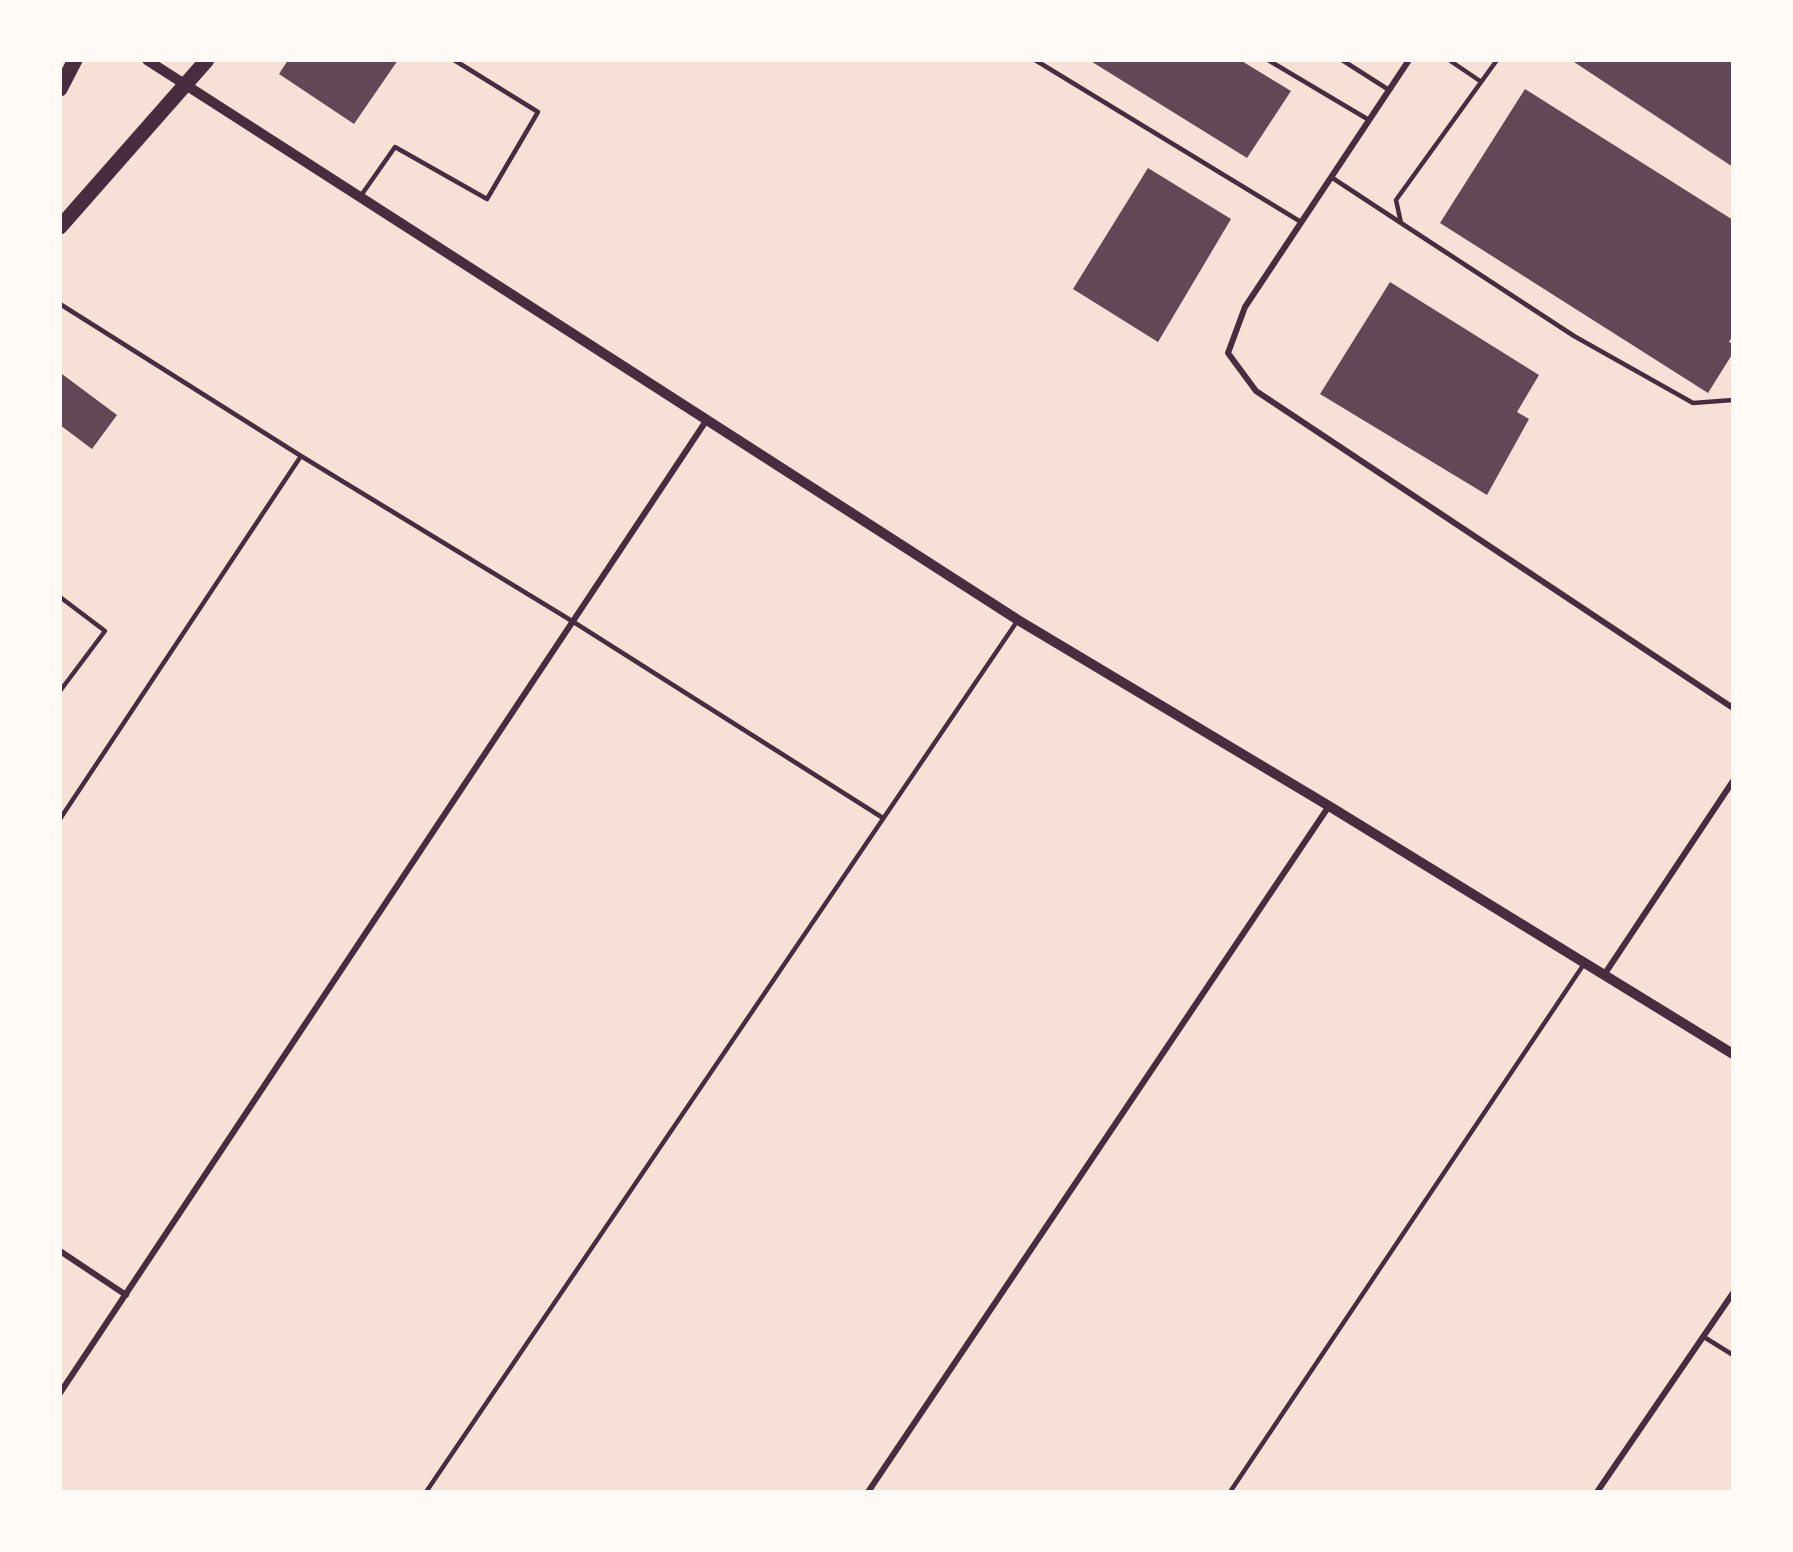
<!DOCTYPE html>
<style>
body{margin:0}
#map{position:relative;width:1793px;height:1552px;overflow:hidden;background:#f7e1d7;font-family:"PT Sans Narrow",sans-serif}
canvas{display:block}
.frame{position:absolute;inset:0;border:62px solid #fffaf5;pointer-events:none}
</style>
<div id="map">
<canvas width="1793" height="1552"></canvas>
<div class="frame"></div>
</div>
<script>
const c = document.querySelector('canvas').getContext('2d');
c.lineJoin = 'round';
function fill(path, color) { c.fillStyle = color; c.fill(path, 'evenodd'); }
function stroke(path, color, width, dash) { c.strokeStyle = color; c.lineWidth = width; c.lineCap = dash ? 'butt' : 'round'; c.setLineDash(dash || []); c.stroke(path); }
const building = new Path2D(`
 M288,60H398L354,124L279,74Z
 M1089,60H1240L1291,91L1247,158Z
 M1571,60H1733V167Z
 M1525,89L1733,220V335L1729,342L1733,344V353L1708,393L1440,223Z
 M1148,168L1231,219L1158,342L1073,289Z
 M1390,282L1539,375L1517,412L1529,419L1487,495L1320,394Z
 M62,374L117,415L92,449L60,425V377Z`);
const service = new Path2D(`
 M1035,60L1301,222
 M1268,60L1369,120
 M1342,60L1389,90
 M1449,60L1480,81
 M1497,60L1396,200L1401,223L1574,336L1693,403L1733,400
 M1331,177L1401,223
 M360,197L395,147L487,199L538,112L454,60
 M60,304L301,456L572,621L883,818
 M60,597L105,631L60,691
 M60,819L301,456
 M1704,1337L1733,1355
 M426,1492L1018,620
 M1230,1492L1584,964`);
const minor = new Path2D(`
 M1409,60L1245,307L1228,353L1256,391L1733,708
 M1604,975L1733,781
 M60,1251L126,1295
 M60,1393L706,421
 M868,1492L1329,806
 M1597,1492L1733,1293`);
const tertiary = new Path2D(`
 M147,60L1018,620L1329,806L1733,1054`);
const primary = new Path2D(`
 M60,89L75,60
 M60,227L207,60`);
fill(building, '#644757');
stroke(service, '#4a2c40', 4.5);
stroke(minor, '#4a2c40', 6);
stroke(tertiary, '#4a2c40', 10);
stroke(primary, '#4a2c40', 15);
</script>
